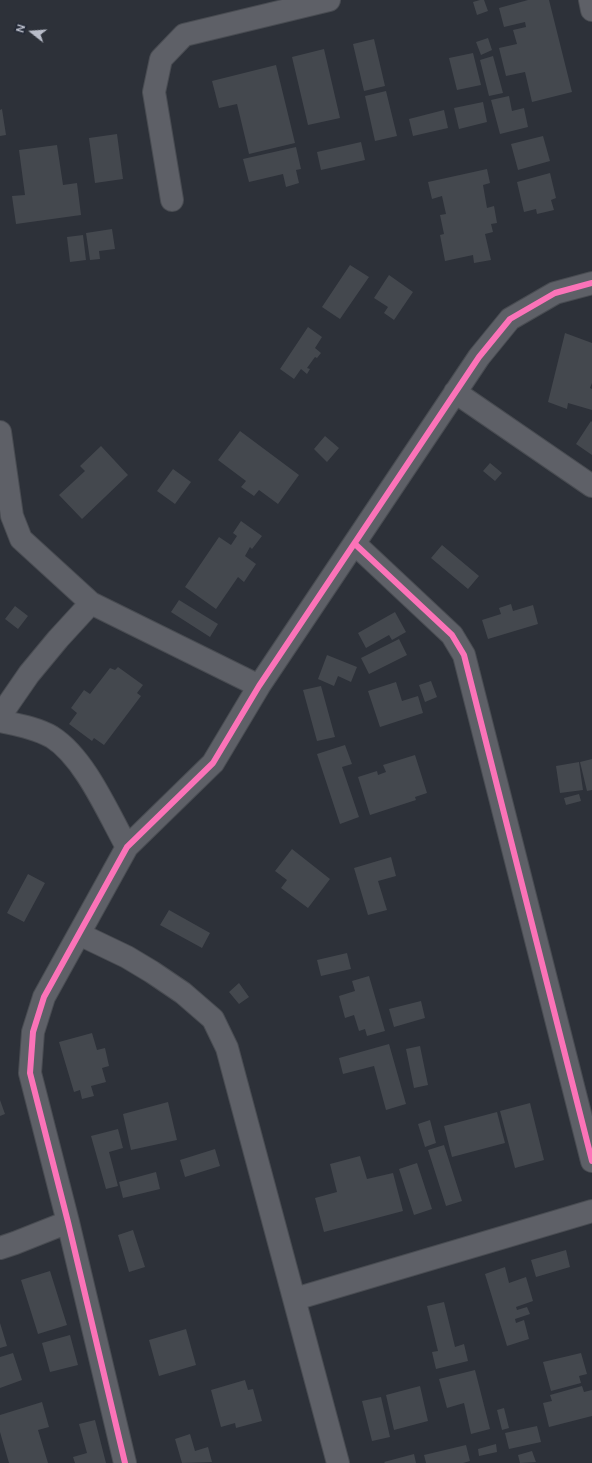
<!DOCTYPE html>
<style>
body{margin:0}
#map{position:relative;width:592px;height:1463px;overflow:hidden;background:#2d3139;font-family:"DM Sans",sans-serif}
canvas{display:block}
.north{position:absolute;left:12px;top:12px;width:40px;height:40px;-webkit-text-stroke:3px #212734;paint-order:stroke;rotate:287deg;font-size:11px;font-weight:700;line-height:16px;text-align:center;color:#b9bdc9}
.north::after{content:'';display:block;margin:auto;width:14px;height:18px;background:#b9bdc9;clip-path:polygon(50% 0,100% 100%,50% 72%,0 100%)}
</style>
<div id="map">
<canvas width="592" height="1463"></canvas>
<div class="north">N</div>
</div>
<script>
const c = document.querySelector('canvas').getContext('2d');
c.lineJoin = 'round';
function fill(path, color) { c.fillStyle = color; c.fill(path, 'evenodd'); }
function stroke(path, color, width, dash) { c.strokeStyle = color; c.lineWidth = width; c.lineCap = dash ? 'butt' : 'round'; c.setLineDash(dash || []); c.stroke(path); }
const building = new Path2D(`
 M480,0H484L488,11L477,15L473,2Z
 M528,0H549L572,92L532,102L525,72L506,76L499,48L517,44L513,30L526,27L525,22L504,27L499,8Z
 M488,38L492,50L481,55L476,42Z
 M374,39L385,86L364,91L353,44Z
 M324,49L340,118L308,125L292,57Z
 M473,53L481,85L457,90L449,58Z
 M493,56L503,93L489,96L480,60Z
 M276,65L295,143L249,154L237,104L219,108L212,81Z
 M386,91L397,136L375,141L365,96Z
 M509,96L512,111L524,108L528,127L500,134L491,100Z
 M483,102L487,122L459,129L454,108Z
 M2,109L6,135L0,136V110Z
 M444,110L448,128L413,136L409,119Z
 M117,134L123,179L95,183L89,138Z
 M543,136L550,161L518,170L511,144Z
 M361,142L365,160L321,170L317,152Z
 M57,145L63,185L77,183L81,215L16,224L12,196L25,195L19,150Z
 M296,147L301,169L296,170L299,183L286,187L283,174L249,182L243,159Z
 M487,169L490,183L483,185L487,208L494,206L497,223L491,224L493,232L485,234L491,260L474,263L473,255L445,261L440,235L444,234L440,215L446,214L442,196L432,199L428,182Z
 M550,173L556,198L551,200L554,210L537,214L536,209L524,212L517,182Z
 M112,229L115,249L99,251L100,259L90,260L86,233Z
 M83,235L86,260L70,262L67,237Z
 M350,265L369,277L340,319L322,307Z
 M389,275L413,292L394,320L384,313L388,307L374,298Z
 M308,327L322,337L315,348L321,353L317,358L315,357L307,368L310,369L307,374L301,369L294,379L280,369Z
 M565,333L592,343V383L590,388L592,389V410L568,403L567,409L548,402Z
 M591,421L592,422V455L576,444Z
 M240,431L299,475L278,504L259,490L254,496L241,487L246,481L218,460Z
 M325,436L339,448L327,462L314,449Z
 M101,446L128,475L82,519L59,495L85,471L80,466Z
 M490,463L502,473L495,481L483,471Z
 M173,469L191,482L175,504L157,491Z
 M241,521L262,536L252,549L250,547L245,556L256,564L244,582L238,577L216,609L185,587L219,537L231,545L237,536L233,533Z
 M442,545L479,576L468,589L431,558Z
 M179,600L218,624L210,637L171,612Z
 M511,604L513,611L533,605L538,624L488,639L482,620L501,614L499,608Z
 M15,606L28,616L18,629L5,619Z
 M395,612L406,632L392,640L389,635L366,648L358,633Z
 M399,639L407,655L369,674L361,658Z
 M327,655L357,667L351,682L338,676L334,686L318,679Z
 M118,667L143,685L137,693L141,696L104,745L94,738L92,741L69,724L77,713L71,708L84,690L90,694L110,668L115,670Z
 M431,681L437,697L425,702L419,685Z
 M396,682L402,701L418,696L423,713L380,727L368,691Z
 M321,686L335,737L317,741L303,690Z
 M345,745L352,764L342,767L359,817L340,824L317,754Z
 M415,755L427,793L415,797L416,800L370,815L358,777L377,771L378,775L386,772L383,765Z
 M592,759V790L587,791L580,762Z
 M579,762L583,790L560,793L556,766Z
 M579,794L581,801L566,805L564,798Z
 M292,849L330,879L308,908L281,888L287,880L275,871Z
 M391,857L396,876L378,881L387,910L368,915L354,868Z
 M28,874L45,883L24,922L7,913Z
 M169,910L210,933L202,948L160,925Z
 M347,953L351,969L321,976L317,960Z
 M369,976L385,1031L367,1036L365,1029L359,1031L354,1015L345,1018L339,996L355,991L352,981Z
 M239,983L249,997L239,1004L229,992Z
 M421,1001L425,1018L394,1027L389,1009Z
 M92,1033L97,1050L105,1048L109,1066L102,1068L106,1082L91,1086L94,1096L82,1099L80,1090L74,1092L59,1042Z
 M389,1044L406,1104L386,1110L374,1066L343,1074L339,1058Z
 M420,1046L428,1085L414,1088L406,1049Z
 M0,1100L5,1114L0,1116Z
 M168,1102L177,1140L131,1150L123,1114Z
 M530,1103L544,1160L515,1168L500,1111Z
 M497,1112L505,1143L452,1157L444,1126Z
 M430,1120L436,1143L425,1147L418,1124Z
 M118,1129L123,1148L109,1152L118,1186L106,1189L91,1136Z
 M444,1145L462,1201L446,1206L428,1150Z
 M215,1149L220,1166L185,1177L180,1160Z
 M360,1156L367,1179L393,1173L403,1211L324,1232L315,1198L337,1192L330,1164Z
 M417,1163L432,1209L414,1215L399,1169Z
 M156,1172L160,1189L123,1198L119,1182Z
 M133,1230L145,1267L129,1272L118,1235Z
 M566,1250L570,1267L536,1277L531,1260Z
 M505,1267L509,1283L526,1277L533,1301L516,1307L517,1310L527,1307L530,1314L515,1319L516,1323L524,1320L529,1339L507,1346L485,1274Z
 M50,1271L67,1325L38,1334L21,1280Z
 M444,1302L455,1347L464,1344L468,1361L436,1369L432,1352L438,1351L427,1306Z
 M0,1323L7,1346L0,1348Z
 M186,1329L196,1365L159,1376L149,1340Z
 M70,1335L78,1365L50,1372L42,1343Z
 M13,1353L22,1380L0,1388V1357Z
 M581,1353L587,1374L579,1376L581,1383L551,1391L543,1362Z
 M475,1370L490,1429L471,1434L464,1403L447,1408L439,1379Z
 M245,1380L248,1390L253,1389L262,1421L236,1428L235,1423L221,1427L211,1390Z
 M420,1386L428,1421L394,1430L386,1395Z
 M582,1386L584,1392L592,1390V1416L549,1427L543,1403L552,1401L550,1395Z
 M381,1397L390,1437L372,1441L362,1401Z
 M42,1402L49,1427L38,1430L48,1463H9L0,1432V1415Z
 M504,1408L509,1428L502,1430L497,1410Z
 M95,1420L106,1463H75L73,1457L87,1453L79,1424Z
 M537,1426L541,1442L509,1449L505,1433Z
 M190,1434L195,1451L208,1447L212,1462L182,1463L175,1439Z
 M496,1444L497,1452L479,1456L478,1449Z
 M466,1445L470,1461L463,1463H426L424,1455Z
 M532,1451L536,1462L520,1463L518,1455Z
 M414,1454L416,1463H385L384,1462Z`);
const street = new Path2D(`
 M590,0L592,10
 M172,200L154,92L161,59L184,35L329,0
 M455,392L592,486
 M0,432L12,516L21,539L91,603L259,686
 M355,544L452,635L464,655L592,1161
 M0,716L29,674L58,639L91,603
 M0,721C18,725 36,728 52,737C85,758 108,813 127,847
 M79,934L127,957L152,972L183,993L213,1019L227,1048L338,1463
 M0,1248L15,1243L68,1222
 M295,1299L592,1211
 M125,1463L68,1222L30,1073L33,1032L44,997L127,847L213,763L259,686L479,357L510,319L555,293L592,283`);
const cycleway = new Path2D(`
 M355,544L452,635L464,655L592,1161
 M125,1463L68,1222L30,1073L33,1032L44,997L127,847L213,763L259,686L479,357L510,319L555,293L592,283`);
fill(building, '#44484e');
stroke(street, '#494c52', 24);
stroke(street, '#5e6067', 22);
stroke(cycleway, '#fb73b8', 6);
</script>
